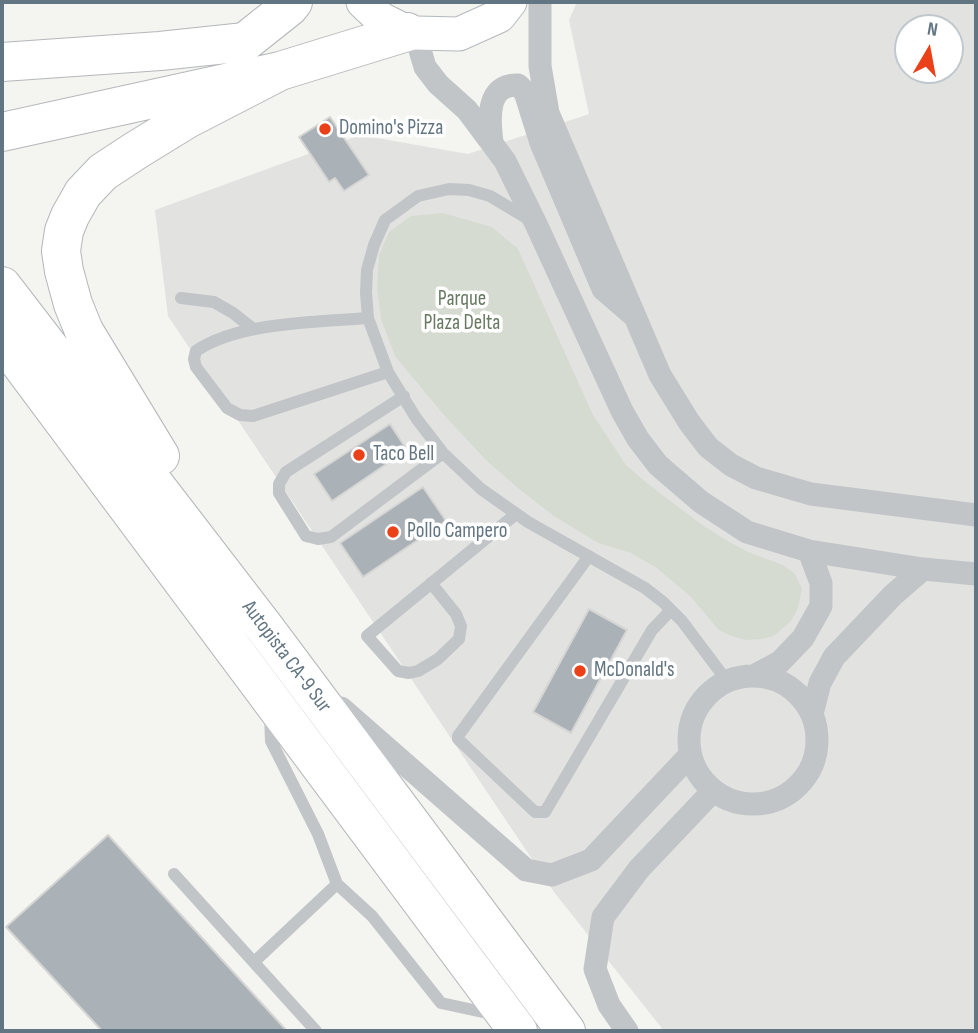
<!DOCTYPE html>
<style>
body{margin:0}
#map{position:relative;width:978px;height:1033px;overflow:hidden;background:#f4f4f0;font-family:"Sofia Sans Condensed",sans-serif}
canvas{display:block}
.frame{position:absolute;inset:0;border:4px solid #627582;pointer-events:none}
.north{position:absolute;left:894px;top:14px;width:70px;height:70px;box-sizing:border-box;background:#fff;border:2px solid #c0c8cd;border-radius:50%;rotate:10deg;font-size:19px;font-weight:700;line-height:28px;text-align:center;color:#627582}
.north::after{content:'';display:block;margin:auto;width:24px;height:32px;background:#eb4119;clip-path:polygon(50% 0,100% 100%,50% 72%,0 100%)}
</style>
<div id="map">
<canvas width="978" height="1033"></canvas>
<div class="frame"></div>
<div class="north">N</div>
</div>
<script>
const c = document.querySelector('canvas').getContext('2d');
c.lineJoin = 'round';
function fill(path, color) { c.fillStyle = color; c.fill(path, 'evenodd'); }
function stroke(path, color, width, dash) { c.strokeStyle = color; c.lineWidth = width; c.lineCap = dash ? 'butt' : 'round'; c.setLineDash(dash || []); c.stroke(path); }
function label(font, color, halo, rows, align = 'center') {
  c.font = font + ' "Sofia Sans Condensed",sans-serif'; c.lineWidth = 7; c.setLineDash([]); c.textBaseline = 'middle'; c.strokeStyle = halo; c.fillStyle = color; for (const [text, x, y, turn = 0] of rows) {
    c.save(); c.translate(x, y); c.rotate((+turn || 0) * Math.PI / 180); c.textAlign = isNaN(turn) ? turn : align; if (halo) c.strokeText(text, 0, 0); c.fillText(text, 0, 0); c.restore();
  }
}
const built = new Path2D(`
 M577,2H976V1031H664L554,892L168,316L155,210L360,135L468,154L589,114L569,20ZM908,28H950V70H908Z`);
const green = new Path2D(`
 M443,213L492,227L518,249L593,415L626,465L648,484L701,524L726,540L748,552L783,565L795,574L802,589L798,608L791,621L774,636L763,639L746,640L731,636L719,630L691,597L657,568L631,553L598,543L554,516L519,489L486,460L444,415L395,356L381,319L377,288L379,255L389,232L411,216Z`);
const building = new Path2D(`
 M330,117L369,175L344,191L335,178L329,182L299,137Z
 M390,424L407,450L332,501L314,474Z
 M423,487L446,521L363,577L340,543Z
 M589,609L627,630L571,733L533,712Z
 M108,835L287,1031H102L6,927Z`);
const service = new Path2D(`
 M530,220L490,196L469,190L449,189L418,196L385,220L374,245L367,270L366,293L368,318L388,372L416,418L443,453L481,489L528,522L645,588L663,602L682,621L727,681
 M181,298L214,302L233,313L252,328
 M368,318C317,322 238,322 196,351L194,359L196,367L227,408L240,415L253,416L388,372
 M404,396L286,472L279,484V493L306,536L318,539L331,537L443,453
 M589,556L458,736V739L535,812H545L652,630L671,610
 M431,583L456,614L461,626L459,639L438,659L418,671L409,673L398,671L367,636L516,514
 M270,715L271,741L318,834L337,884L372,916L441,1003L492,1014
 M174,874L316,1031
 M254,962L337,884`);
const minor = new Path2D(`
 M540,2V66L548,113L660,375L689,422L708,447L731,465L756,478L811,494L976,515
 M415,33L425,67L438,84L467,110L505,161L536,224L622,411L638,439L658,465L701,502L747,532L809,551L923,569L976,574
 M492,142C489,119 486,84 518,85L525,92L541,143L603,289L632,314
 M689 740a64 64 0 1 1 128 0a64 64 0 1 1-128 0Z
 M754,676L780,662L803,638L821,606V583L809,551
 M341,708L526,870L552,875L591,860L690,755
 M812,714L820,683L834,657L893,595L923,569
 M627,1031L609,1005L595,969L603,917L639,869L713,791`);
const secondary = new Path2D(`
 M363,2L381,19L407,32L415,33L459,34L499,16L510,2`);
const trunk = new Path2D(`
 M2,62L160,51L245,42L289,7L293,2
 M2,132L280,71L407,32
 M2,286L265,628L566,1031
 M2,339L518,1031
 M160,456L84,331L73,304L64,271L61,251L64,231L70,216L83,193L103,172L135,151L187,119L280,71`);
const markers = [
 [325,129,7,"#eb4119"],
 [359,455,7,"#eb4119"],
 [393,532,7,"#eb4119"],
 [580,671,7,"#eb4119"]
];
const poiNames = [
 ["Domino's Pizza",339,129],
 ["Taco Bell",373,455],
 ["Pollo Campero",407,532],
 ["McDonald's",594,671]
];
const parkNames = [
 ["Parque",462,300],
 ["Plaza Delta",462,324]
];
const streetNames = [
 ["Autopista CA-9 Sur",286,657,53]
];
fill(built, '#e2e3e1');
fill(green, '#d5dbd1');
fill(building, '#abb2b7');
stroke(building, '#d5d5d3', 2);
stroke(secondary, '#b3b9bd', 35);
stroke(trunk, '#b4b7ba', 40);
stroke(service, '#c1c5c8', 12);
stroke(minor, '#c1c5c8', 23);
stroke(secondary, '#fff', 33);
stroke(trunk, '#fff', 38);
for (const [x, y, r, color] of markers) { const dot = new Path2D(); dot.arc(x, y, r, 0, 2 * Math.PI); c.fillStyle = color; c.fill(dot); stroke(dot, '#fff', 2.5); }
label('21px', '#627582', '#fff', poiNames, 'left');
label('21px', '#677961', '#fff', parkNames);
label('21px', '#627582', '#fff', streetNames);
</script>
